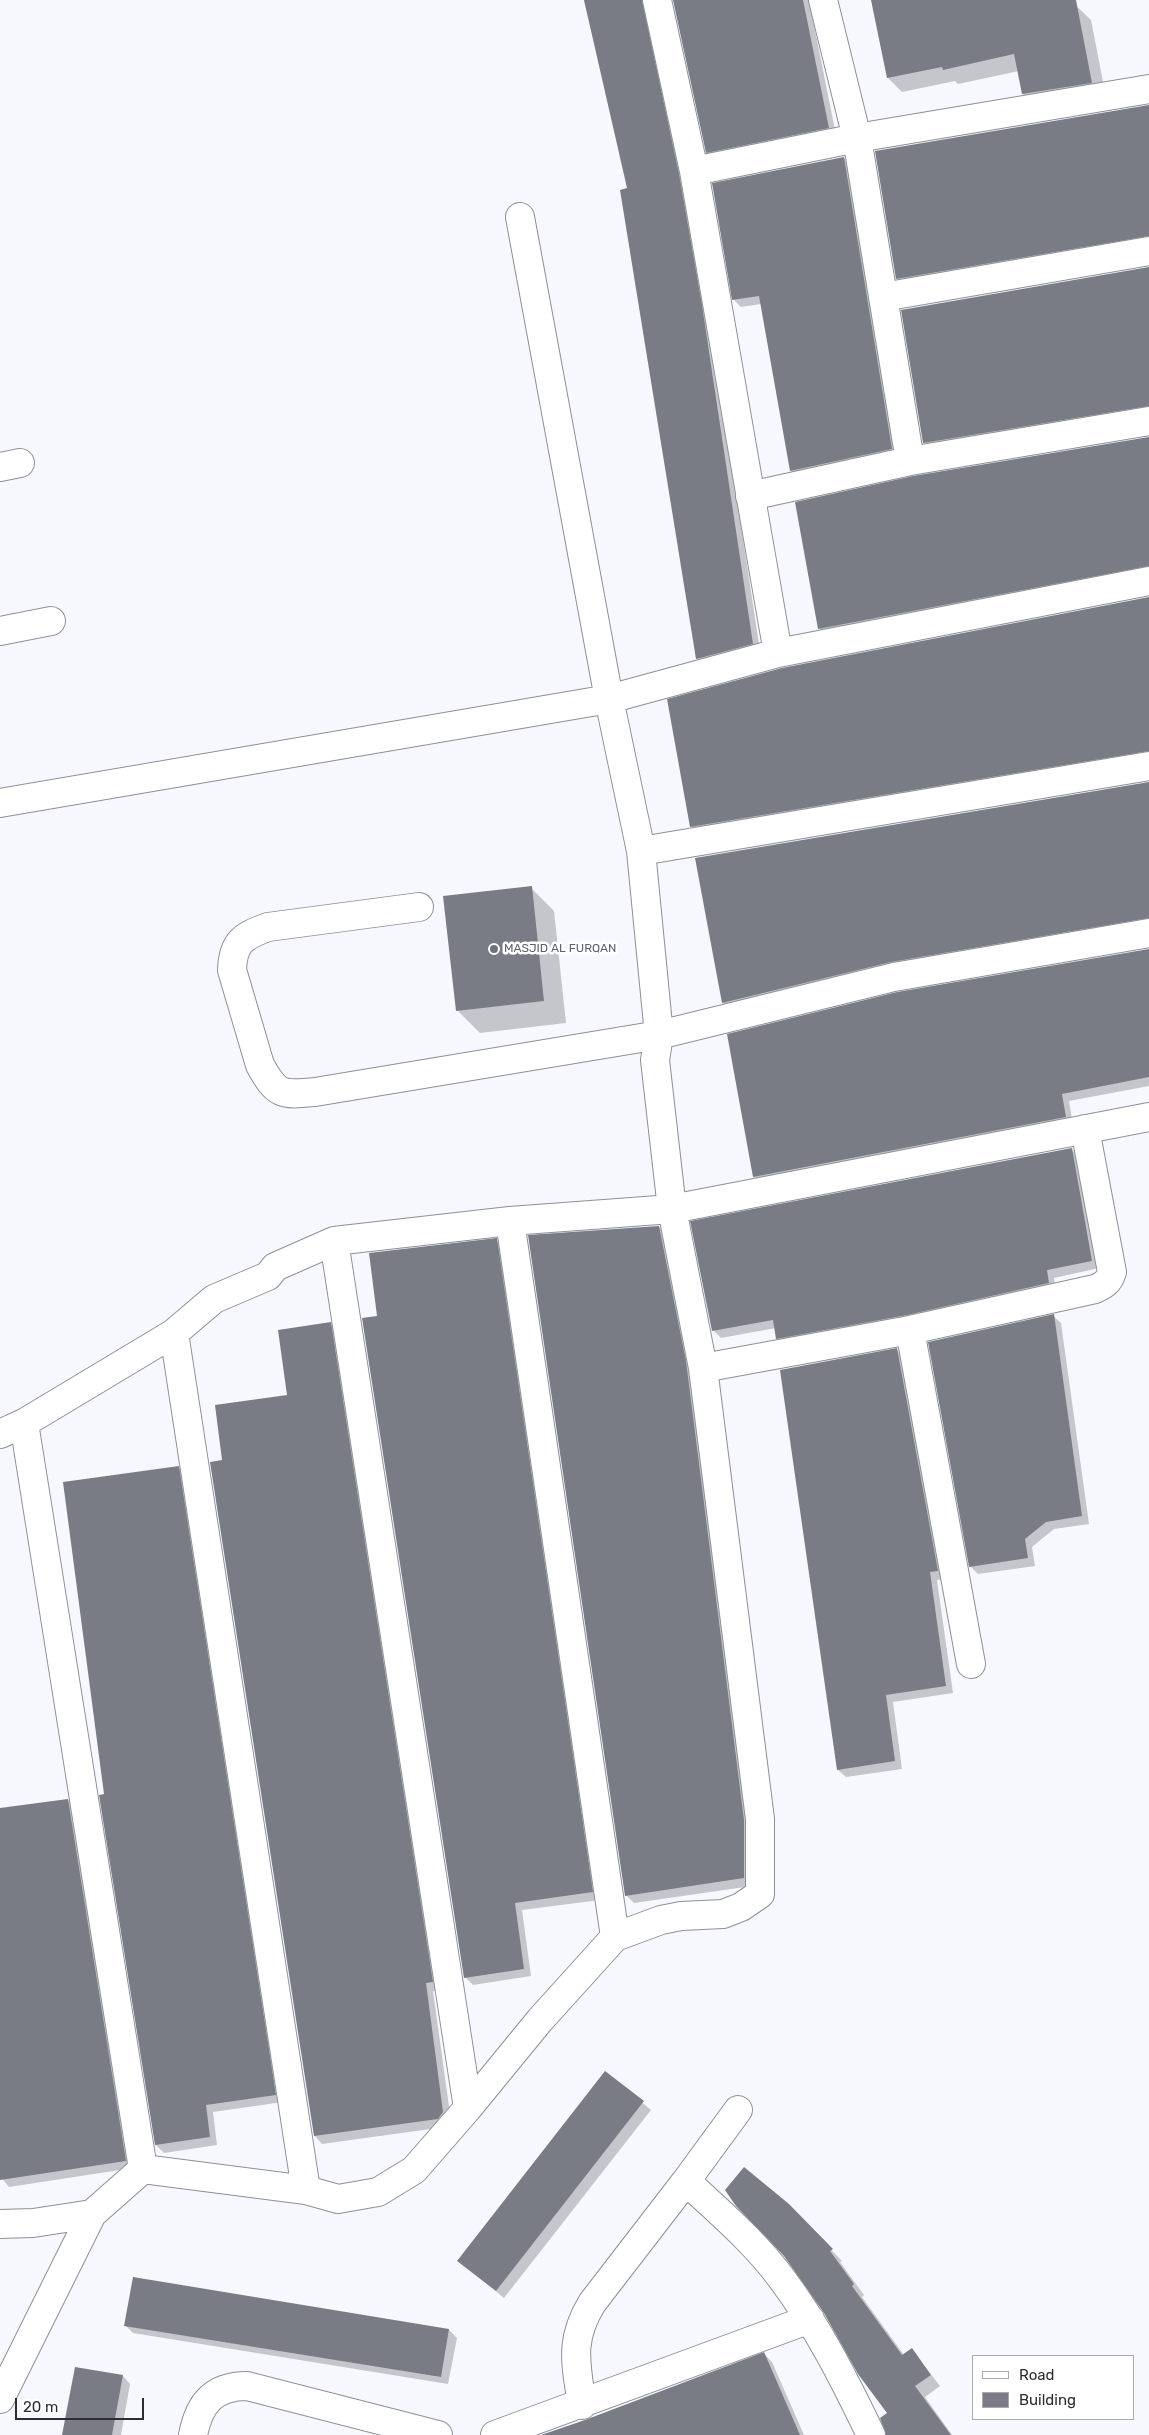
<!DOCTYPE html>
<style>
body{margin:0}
#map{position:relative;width:1149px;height:2435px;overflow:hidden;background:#f6f8fe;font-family:Rubik,sans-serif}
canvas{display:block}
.legend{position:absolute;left:972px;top:2355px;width:162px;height:65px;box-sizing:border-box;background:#fff;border:1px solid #ababad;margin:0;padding:6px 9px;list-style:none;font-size:15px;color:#2c2d31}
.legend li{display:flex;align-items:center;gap:10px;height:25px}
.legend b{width:25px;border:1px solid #ababad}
.scale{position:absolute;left:15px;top:2398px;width:129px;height:22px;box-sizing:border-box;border:2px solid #2c2d31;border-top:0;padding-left:6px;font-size:15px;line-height:18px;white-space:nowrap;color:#2c2d31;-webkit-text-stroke:4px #fff;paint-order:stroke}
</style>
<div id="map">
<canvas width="1149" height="2435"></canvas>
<ul class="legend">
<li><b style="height:6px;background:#fff"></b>Road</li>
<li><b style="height:14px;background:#797c85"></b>Building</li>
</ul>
<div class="scale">20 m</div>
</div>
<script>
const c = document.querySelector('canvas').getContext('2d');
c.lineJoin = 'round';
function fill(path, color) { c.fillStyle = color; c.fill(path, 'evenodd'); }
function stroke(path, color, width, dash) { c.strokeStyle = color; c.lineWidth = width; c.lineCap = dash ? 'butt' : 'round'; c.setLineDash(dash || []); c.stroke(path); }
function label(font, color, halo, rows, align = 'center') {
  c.font = font + ' Rubik,sans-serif'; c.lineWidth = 5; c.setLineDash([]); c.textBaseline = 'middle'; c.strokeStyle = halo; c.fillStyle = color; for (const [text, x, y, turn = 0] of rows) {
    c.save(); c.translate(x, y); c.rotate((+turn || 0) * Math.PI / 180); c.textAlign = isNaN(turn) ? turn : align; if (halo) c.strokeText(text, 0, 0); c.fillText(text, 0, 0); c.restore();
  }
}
const shadow = new Path2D(`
 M584,0H652L709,314L760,651L705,666L697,659L629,189Z
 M674,0H809L836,135L715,160L707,152Z
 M876,0H1070L1091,20L1106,97L1038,108L1023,94L1019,71L958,84L955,81L902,92L888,78Z
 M1149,106V244L905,286L897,278Z
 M844,158L852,166L899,456L799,478L791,471L761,304L741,307L734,300Z
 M1149,268V414L932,450L924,442Z
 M1149,438V574L827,636L819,629Z
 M1149,598V761L699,834L691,826Z
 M1149,783V926L731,1011L723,1003L696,859Z
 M531,888L554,911L566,1023L480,1033L457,1010Z
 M1149,950V1086L1069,1101L1073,1125L762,1185L754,1177L729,1035Z
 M1071,1149L1079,1157L1099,1268L1054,1278L1056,1291L785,1346L777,1338L776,1328L721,1338L713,1330Z
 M659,1227L667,1235L693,1370L752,1829V1886L634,1903L626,1895Z
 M496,1240L504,1247L600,1900L522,1910L531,1976L473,1985L465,1977L378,1317Z
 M1053,1316L1061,1323L1089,1524L1054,1529L1032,1547L1035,1566L978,1574L970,1566Z
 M330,1324L338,1331L440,1990L433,1991L451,2121L445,2127L322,2144L315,2136L223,1461L289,1396Z
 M897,1350L905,1357L945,1579L937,1580L953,1693L893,1702L902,1769L846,1777L838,1770Z
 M178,1467L186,1475L283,2102L213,2112L217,2145L164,2153L156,2145L106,1795Z
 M68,1800L75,1808L133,2168L9,2187L0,2176V1810Z
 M606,2072L651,2110L504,2298L459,2261Z
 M788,2205L842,2261L840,2262L864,2295L862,2297L904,2355L912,2350L940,2386L925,2397L952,2435H898L888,2413L859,2373L809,2287Z
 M134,2279L449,2330L457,2338L448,2384L133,2333L125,2325Z
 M764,2354L772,2362L804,2435H545Z
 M123,2376L130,2384L121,2435H63Z`);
const building = new Path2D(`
 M584,0H642L679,174L702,305L753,644L696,659L620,190L627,188Z
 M673,0H803L829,128L706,153Z
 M871,0H1076L1092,83L1022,94L1014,54L943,70L942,67L887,78Z
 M1149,105V236L896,279L875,151Z
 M844,157L892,449L790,471L759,296L732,300L712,183Z
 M1149,267V406L923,443L901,310Z
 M1149,437V566L818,629L795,502L913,476Z
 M1149,597V751L690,827L667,699L782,668Z
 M1149,782V918L891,962L722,1003L695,858Z
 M532,886L544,1001L456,1011L443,896Z
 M1149,949V1077L1062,1094L1066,1117L753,1177L727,1034L897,992Z
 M1072,1148L1092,1261L1047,1270L1049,1283L907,1315L776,1339L773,1320L712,1331L690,1221Z
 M659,1226L686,1361L701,1479L744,1820V1878L625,1896L528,1235Z
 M497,1238L593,1892L515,1903L524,1969L464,1978L362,1318L377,1316L369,1253Z
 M1054,1314L1082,1516L1046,1522L1025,1539L1028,1558L969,1567L928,1342Z
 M331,1322L433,1982L426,1983L443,2112L438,2119L314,2136L210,1462L222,1460L215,1405L287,1395L278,1330Z
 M897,1348L938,1571L930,1572L946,1686L886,1695L895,1761L837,1770L780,1370Z
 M179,1466L276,2095L206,2105L210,2137L155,2145L99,1795L104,1794L63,1482Z
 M68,1799L126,2161L0,2180V1808Z
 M605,2071L644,2101L496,2291L457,2261Z
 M744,2167L789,2204L833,2249L830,2251L854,2284L852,2286L902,2355L912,2348L931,2375L915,2386L951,2435H886L880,2418L887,2413L858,2374L824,2313L784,2256L736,2206L725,2190Z
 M133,2277L449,2329L441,2377L124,2326Z
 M764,2352L800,2435H541L585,2420Z
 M75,2367L123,2375L112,2435H62Z`);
const minor = new Path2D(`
 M657,0L694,171L778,653
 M823,0L857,138L910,461
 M694,171L857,138L1149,89
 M883,297L1149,251
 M0,467L20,463
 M750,496L910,461L1149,421
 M0,631L51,621
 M0,803L609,699L778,653L1149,581
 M641,851L1149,766
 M419,907L268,927C243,936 233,942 232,970L260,1065C277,1096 282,1095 315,1092L659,1035L894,977L1149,933
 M510,1221L615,1937
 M910,1330L971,1664
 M174,1333L306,2190
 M703,1368L910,1330L1095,1289C1104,1285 1109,1282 1112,1272L1085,1129
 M24,1423L143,2169
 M0,1434L24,1423L174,1333L214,1299L268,1276L275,1267L334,1241
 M468,2108L334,1241L510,1221L672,1209L1149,1117
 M686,2181L738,2110
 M0,2224L33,2223L92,2214L143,2169L306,2190L338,2199L378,2192L414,2170L468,2108L540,2020L615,1937L661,1920L681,1916L723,1914L741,1907L760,1894V1819L703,1368L672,1209L655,1060L659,1035L641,851L609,699L520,217
 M0,2399L92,2214
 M582,2405C576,2363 569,2341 592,2303L686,2181C719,2212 755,2242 782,2279C818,2327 845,2381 871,2435
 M193,2435C199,2404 213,2386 247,2386L438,2435
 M495,2435L810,2319`);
const markers = [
 [494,949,5,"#6b7280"]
];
const worshipNames = [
 ["MASJID AL FURQAN",504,949]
];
fill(shadow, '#0003');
fill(building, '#797c85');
stroke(minor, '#8d9099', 30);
stroke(minor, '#fff', 28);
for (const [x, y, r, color] of markers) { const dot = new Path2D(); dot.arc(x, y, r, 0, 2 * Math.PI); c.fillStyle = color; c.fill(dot); stroke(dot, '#fff', 2); }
label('12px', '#5b616d', '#fff', worshipNames, 'left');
</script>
